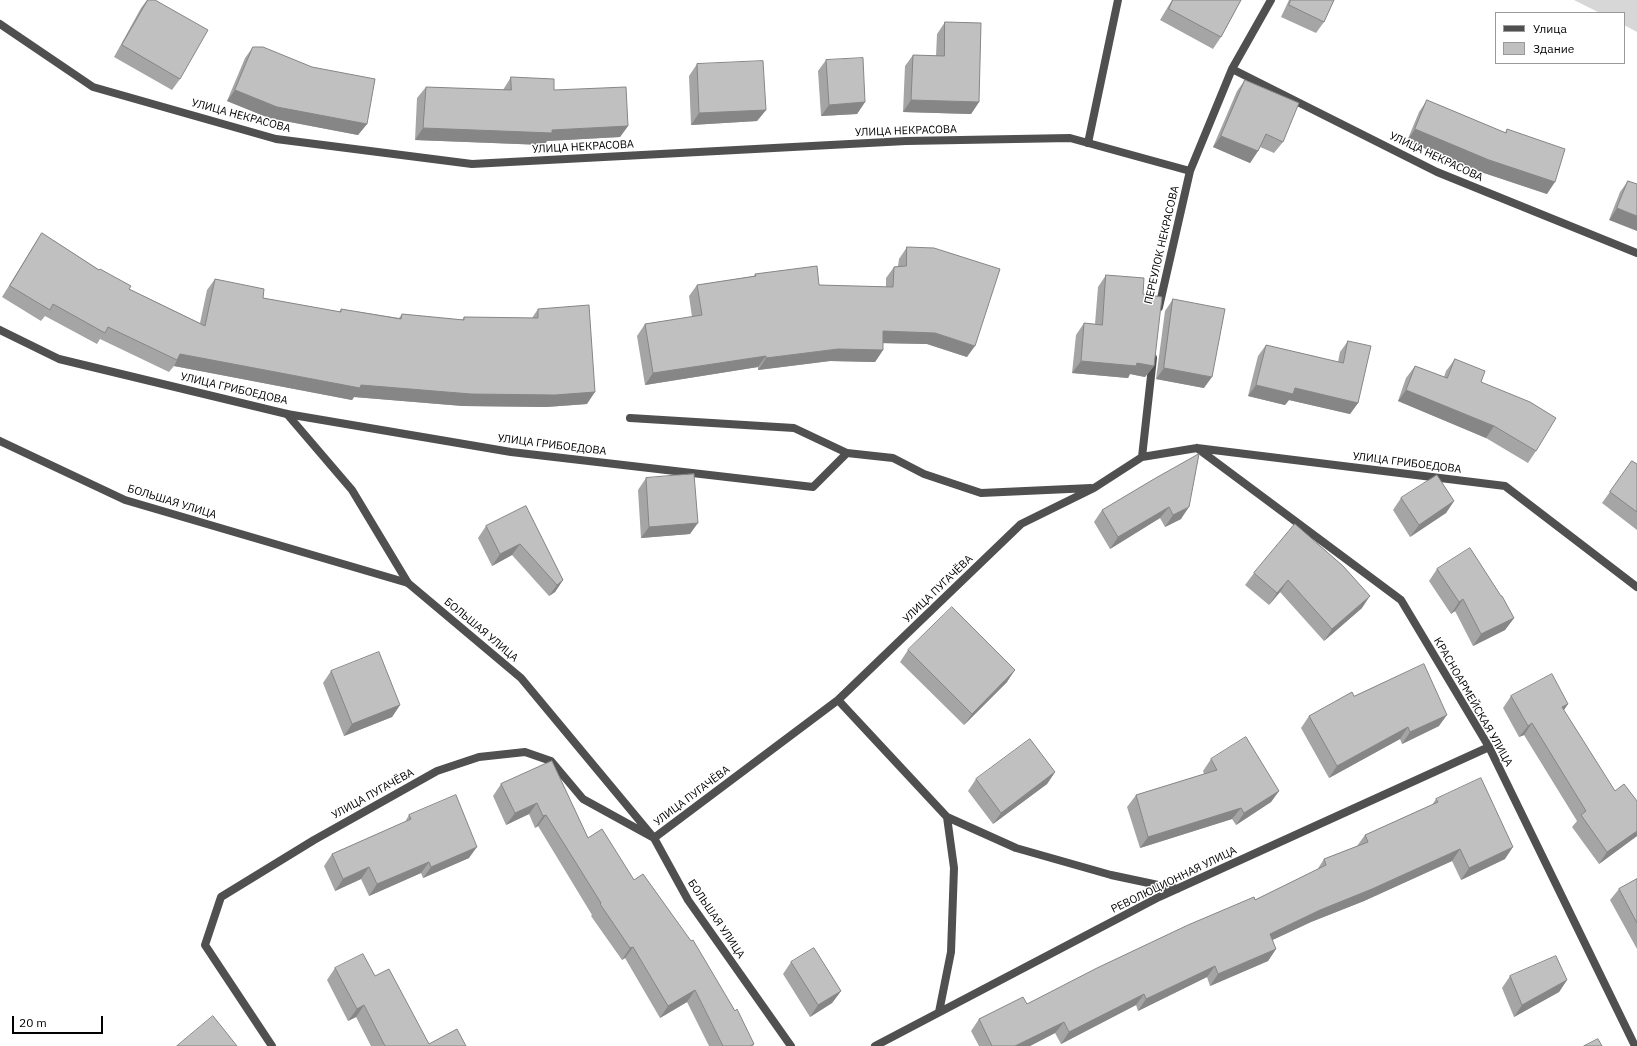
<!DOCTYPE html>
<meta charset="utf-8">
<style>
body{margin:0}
#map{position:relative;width:1637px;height:1046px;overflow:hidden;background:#fff;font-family:"IBM Plex Sans",sans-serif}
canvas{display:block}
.legend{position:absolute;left:1495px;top:12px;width:130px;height:52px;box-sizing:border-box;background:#fff;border:1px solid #999;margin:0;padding:5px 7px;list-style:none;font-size:12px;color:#000}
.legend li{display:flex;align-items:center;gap:8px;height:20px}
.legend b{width:20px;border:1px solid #999}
.scale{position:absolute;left:12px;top:1016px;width:91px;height:18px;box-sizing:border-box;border:2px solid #000;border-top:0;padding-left:5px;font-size:12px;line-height:14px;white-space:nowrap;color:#000;-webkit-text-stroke:3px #fff;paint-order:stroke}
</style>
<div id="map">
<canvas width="1637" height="1046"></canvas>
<ul class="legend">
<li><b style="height:5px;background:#505050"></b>Улица</li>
<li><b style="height:11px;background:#c0c0c0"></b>Здание</li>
</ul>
<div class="scale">20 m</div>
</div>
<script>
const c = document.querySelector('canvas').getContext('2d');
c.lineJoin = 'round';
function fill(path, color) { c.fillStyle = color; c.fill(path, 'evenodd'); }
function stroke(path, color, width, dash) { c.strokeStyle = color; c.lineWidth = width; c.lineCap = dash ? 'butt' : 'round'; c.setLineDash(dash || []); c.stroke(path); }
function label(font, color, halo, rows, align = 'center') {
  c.font = font + ' "IBM Plex Sans",sans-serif'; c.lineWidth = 3; c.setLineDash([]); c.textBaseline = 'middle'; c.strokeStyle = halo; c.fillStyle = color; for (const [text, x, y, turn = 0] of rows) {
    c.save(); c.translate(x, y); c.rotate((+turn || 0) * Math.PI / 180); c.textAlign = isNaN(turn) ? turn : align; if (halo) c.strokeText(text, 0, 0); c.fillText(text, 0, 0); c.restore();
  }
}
const green = new Path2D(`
 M1574,0H1637V32L1624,25V13H1600Z`);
const service = new Path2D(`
 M1088,143L1118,0
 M287,414L352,490L408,583
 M630,418L794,428L847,453`);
const minor = new Path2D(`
 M0,24L93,87L276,139L472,164L906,141L1070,138L1190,171
 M1232,69L1437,172L1637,253
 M1159,307L1190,171L1232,69L1271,0
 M0,330L59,359L287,414L511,452L813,487L847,453L893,458L924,474L981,493L1091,488
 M0,441L125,500L408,583L521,678L654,838L688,900L791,1046
 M1197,448L1401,600L1489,747L1635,1046
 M1142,457L1197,448L1505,486L1637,587
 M838,700L947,817L1016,848L1111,875L1177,889
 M939,1012L951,952L954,868L947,817
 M272,1046L205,945L221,897L314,840L437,771L479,757L525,752L551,761L583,799L654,838L838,700L1021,524L1094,488L1142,457L1153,358
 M875,1046L1159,897L1489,747`);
const wall = new Path2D(`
 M147,0H155L180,79L172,90L114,57L141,8Z
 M1172,0H1241L1221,37L1213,49L1160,20Z
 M1289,0H1334L1324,22L1316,33L1281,17Z
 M945,22L979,102L971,114L903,112L905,66L913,55L936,56L937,34Z
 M253,47L367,124L358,135L269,118L227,101L245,58Z
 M826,60L865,102L857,114L821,116L818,71Z
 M697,64L766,110L757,121L691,125L689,76Z
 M511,77L554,90L628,126L620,137L547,141L544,145L415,140L417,98L426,87L503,90Z
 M1245,80L1283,142L1274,153L1260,147L1258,151L1250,163L1213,147L1237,91Z
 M1427,100L1505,133L1507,129L1547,194L1481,172L1407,141L1419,112Z
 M1628,181L1637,184L1609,220L1620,192Z
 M42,233L129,289L200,323L207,290L215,279L263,298L339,312L341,309L399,318L402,314L462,320L464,317L532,318L538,309L587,404L546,407L463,406L354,397L352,400L174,366L169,372L100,339L97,344L45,316L41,321L2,297L34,245Z
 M907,247L967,357L927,344L883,343V350L875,362L830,361L758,370V367L645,385L637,336L645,324L692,317L689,296L697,285L754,276L755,274L819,285L886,287V278L894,267L898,266L899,259Z
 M1106,275L1143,294L1154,366L1145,377L1130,374L1128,378L1072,373L1076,335L1084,323L1095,324L1098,287Z
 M1173,299L1204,388L1156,379L1165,311Z
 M1348,341L1358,403L1350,414L1289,400L1285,405L1248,396L1258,356L1266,345L1338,362L1340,352Z
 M1455,359L1481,382L1536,451L1528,463L1486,438L1398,401L1406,378L1415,366L1444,377L1446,371Z
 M1199,454L1181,519L1165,527L1160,518L1110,549L1094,522L1102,510Z
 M1632,461L1637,464V530L1602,503Z
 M646,478L690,534L641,538L638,490Z
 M1401,498L1454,501L1446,513L1410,537L1393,510Z
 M526,506L563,580L555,592L549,596L512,555L492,566L478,538L486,526Z
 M1295,524L1362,608L1324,641L1280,592L1269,605L1245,585L1254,573Z
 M1437,569L1514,618L1505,630L1473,646L1455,611L1451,614L1429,581Z
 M908,650L1007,682L964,725L900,662Z
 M331,671L400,705L392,717L344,736L323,683Z
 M1354,696L1439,726L1402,744L1400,739L1329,778L1301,728L1309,716Z
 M1511,696L1568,704L1563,710L1637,836L1599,864L1572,827L1577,821L1524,735L1519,737L1503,708Z
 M1211,759L1279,791L1271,802L1236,825L1232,819L1140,848L1127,807L1136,795L1204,774L1203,771Z
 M552,761L588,838L634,880L754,1044L753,1046H709L687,1002L660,1018L625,958L622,960L591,916L592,915L538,826L535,828L529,814L506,825L493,796L501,784Z
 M1055,772L1047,784L993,824L968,791L976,779Z
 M1436,799L1505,859L1461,880L1452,861L1364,901L1311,922L1272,940L1276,949L1268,961L1210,986L1207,977L1138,1011L1136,1005L1061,1044L1055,1033L1030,1046H979L971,1031L979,1019L1027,1004L1255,900L1317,870L1324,859L1357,846L1365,835L1432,805Z
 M409,815L469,858L423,878L421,873L369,896L361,879L335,891L324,866L332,854L405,822Z
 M1637,879V949L1610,900L1619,889Z
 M791,962L841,991L832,1003L810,1017L783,974Z
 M335,968L375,976L429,1044L466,1046H371L356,1017L348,1021L327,980Z
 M1510,976L1567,980L1559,992L1514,1017L1502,988Z`);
const shadedWall = new Path2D(`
 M235,90L367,124L358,135L269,118L227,101Z
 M911,100L979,102L971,114L903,112Z
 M865,102L857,114L821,116L829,105Z
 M766,110L757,121L691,125L699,113Z
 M628,126L620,137L547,141L544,145L415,140L423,128L552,130Z
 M1415,129L1555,182L1547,194L1481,172L1407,141Z
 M1221,136L1258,151L1250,163L1213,147Z
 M1617,208L1637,216V231L1609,220Z
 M883,331L935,333L975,346L967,357L927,344L875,343Z
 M838,349L883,350L875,362L830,361L758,370L766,358Z
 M180,354L361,385L595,392L587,404L546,407L463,406L354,397L352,400L174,366Z
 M766,356L758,367L645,385L653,373Z
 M1081,361L1137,363L1154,366L1145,377L1130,374L1128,378L1072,373Z
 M1164,368L1212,377L1204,388L1156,379Z
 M1256,385L1295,388L1358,403L1350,414L1289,400L1285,405L1248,396Z
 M1406,390L1494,426L1486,438L1398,401Z
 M1454,501L1446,513L1410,537L1419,525Z
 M1169,507L1160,518L1110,549L1118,537Z
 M1189,507L1181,519L1165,527L1173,515Z
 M698,523L690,534L641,538L649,527Z
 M520,544L512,555L492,566L500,554Z
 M563,580L555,592L549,596L557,585Z
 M1288,580L1280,592L1269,605L1277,593Z
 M1370,596L1362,608L1324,641L1332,629Z
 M1463,599L1455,611L1451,614L1459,602Z
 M1514,618L1505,630L1473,646L1481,634Z
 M1015,670L1007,682L964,725L972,714Z
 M1568,704L1560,716L1562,707Z
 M400,705L392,717L344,736L352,724Z
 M1447,715L1439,726L1402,744L1410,732Z
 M1532,723L1524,735L1519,737L1528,726Z
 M1408,727L1400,739L1329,778L1337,766Z
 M1055,772L1047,784L993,824L1001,813Z
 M1279,791L1271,802L1236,825L1244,813Z
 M537,803L529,814L506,825L515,813Z
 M1241,808L1232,819L1140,848L1148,837Z
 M546,815L538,826L535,828L543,816Z
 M1637,831V836L1599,864L1607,852Z
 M477,847L469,858L423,878L431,867Z
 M1513,847L1505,859L1461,880L1469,868Z
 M1460,849L1452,861L1364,901L1311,922L1262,945L1270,934L1320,910Z
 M429,862L421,873L369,896L377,884Z
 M369,867L361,879L335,891L343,879Z
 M633,947L625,958L622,960L630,948Z
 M1276,949L1268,961L1210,986L1218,974Z
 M1215,966L1207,977L1138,1011L1146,999Z
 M1567,980L1559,992L1514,1017L1522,1005Z
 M695,990L687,1002L660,1018L668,1006Z
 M841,991L832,1003L810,1017L818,1005Z
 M1144,994L1136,1005L1061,1044L1069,1032Z
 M364,1005L356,1017L348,1021L357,1009Z
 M1064,1022L1055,1033L1030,1046H1015Z`);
const building = new Path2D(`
 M148,0H155L208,30L180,79L122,45Z
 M1173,0H1241L1221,37L1169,9Z
 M1291,0H1334L1324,22L1289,5Z
 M945,22L981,23L979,102L911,100L913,55L944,56Z
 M253,47H263L312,67L375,79L367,124L277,107L235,90Z
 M863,58L865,102L829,105L826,60Z
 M763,61L766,110L699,113L697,64Z
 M511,77L554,79V90L626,87L628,126L552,130V133L423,128L426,87L511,90Z
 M1245,80L1299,103L1283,142L1266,134L1258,151L1221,136Z
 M1427,100L1506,133L1507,129L1565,149L1555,182L1489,160L1415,129Z
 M1628,181L1637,184V216L1617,208Z
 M42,233L99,270L100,269L131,286L129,289L205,326L215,279L264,289L263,298L341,312V309L401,319L402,314L464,320V317L538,318V309L589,305L595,392L555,395L471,394L361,385L360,388L180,354L177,360L108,327L105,333L53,304L50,310L10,286Z
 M907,247L934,248L1000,269L975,346L935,333L883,331V350L838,349L766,358V356L653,373L645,324L702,315L697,285L756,276L755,274L817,266L819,285L893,287L894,267L906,266Z
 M1106,275L1144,278L1143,294L1162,297L1154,366L1137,363L1136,366L1081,361L1084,323L1102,325Z
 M1173,299L1225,309L1212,377L1164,368Z
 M1348,341L1371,346L1358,403L1295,388L1293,394L1256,385L1266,345L1343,363Z
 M1455,359L1485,371L1481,382L1530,402L1556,418L1536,451L1494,426L1406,390L1415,366L1447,378Z
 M1199,454L1189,507L1173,515L1169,507L1118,537L1102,510L1154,479Z
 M1632,461L1637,464V512L1610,492Z
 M694,474L698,523L649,527L646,478Z
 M1437,475L1454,501L1419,525L1401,498Z
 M526,506L563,580L557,585L520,544L500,554L486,526Z
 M1295,524L1343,566L1370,596L1332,629L1288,580L1277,593L1254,573Z
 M1470,548L1501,596H1502L1514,618L1481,634L1463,599L1459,602L1437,569Z
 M952,607L1015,670L972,714L908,650Z
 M379,652L400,705L352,724L331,671Z
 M1424,664L1447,715L1410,732L1408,727L1337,766L1309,716L1352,692L1354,696Z
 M1552,674L1568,704L1562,707L1615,791L1624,784L1637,801V831L1607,852L1581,815L1586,811L1532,723L1528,726L1511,696Z
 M1246,737L1279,791L1244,813L1241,808L1148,837L1136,795L1217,770L1211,759Z
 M1030,739L1055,772L1001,813L976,779Z
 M552,761L588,838L602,829L634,880L643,874L691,941L693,940L735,1011L737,1009L754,1044L750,1046H723L695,990L668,1006L633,947L630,948L600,904L601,903L546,815L543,816L537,803L515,813L501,784Z
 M1481,778L1513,847L1469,868L1460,849L1372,889L1320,910L1270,934L1276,949L1218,974L1215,966L1146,999L1144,994L1069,1032L1064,1022L1015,1046H992L979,1019L1023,997L1027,1004L1097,968L1188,925L1254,897L1255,900L1326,865L1324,859L1368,842L1365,835L1438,802L1436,799Z
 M456,795L477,847L431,867L429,862L377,884L369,867L343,879L332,854L411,819L409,815Z
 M1637,879V923L1619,889Z
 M814,948L841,991L818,1005L791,962Z
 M363,954L375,976L389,969L429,1044L457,1029L466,1046H385L364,1005L357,1009L335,968Z
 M1556,956L1567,980L1522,1005L1510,976Z
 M213,1016L237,1046H177Z
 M1598,1039L1602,1046H1584Z`);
const streetNames = [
 ["УЛИЦА НЕКРАСОВА",241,116,15],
 ["УЛИЦА НЕКРАСОВА",906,131,-2],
 ["УЛИЦА НЕКРАСОВА",583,147,-3],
 ["УЛИЦА НЕКРАСОВА",1436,157,25],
 ["ПЕРЕУЛОК НЕКРАСОВА",1162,245,-77],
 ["УЛИЦА ГРИБОЕДОВА",234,389,13],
 ["УЛИЦА ГРИБОЕДОВА",552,445,7],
 ["УЛИЦА ГРИБОЕДОВА",1407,463,7],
 ["БОЛЬШАЯ УЛИЦА",172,502,17],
 ["УЛИЦА ПУГАЧЁВА",938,589,-44],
 ["БОЛЬШАЯ УЛИЦА",481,630,40],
 ["КРАСНОАРМЕЙСКАЯ УЛИЦА",1473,702,60],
 ["УЛИЦА ПУГАЧЁВА",373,794,-29],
 ["УЛИЦА ПУГАЧЁВА",692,796,-37],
 ["РЕВОЛЮЦИОННАЯ УЛИЦА",1174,880,-26],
 ["БОЛЬШАЯ УЛИЦА",716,919,56]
];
fill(green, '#d7d7d7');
stroke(service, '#505050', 8);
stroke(minor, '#505050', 8);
fill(wall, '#a5a5a5');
fill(shadedWall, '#868686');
fill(building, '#c0c0c0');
stroke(building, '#868686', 1);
label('11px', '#000', '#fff', streetNames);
</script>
